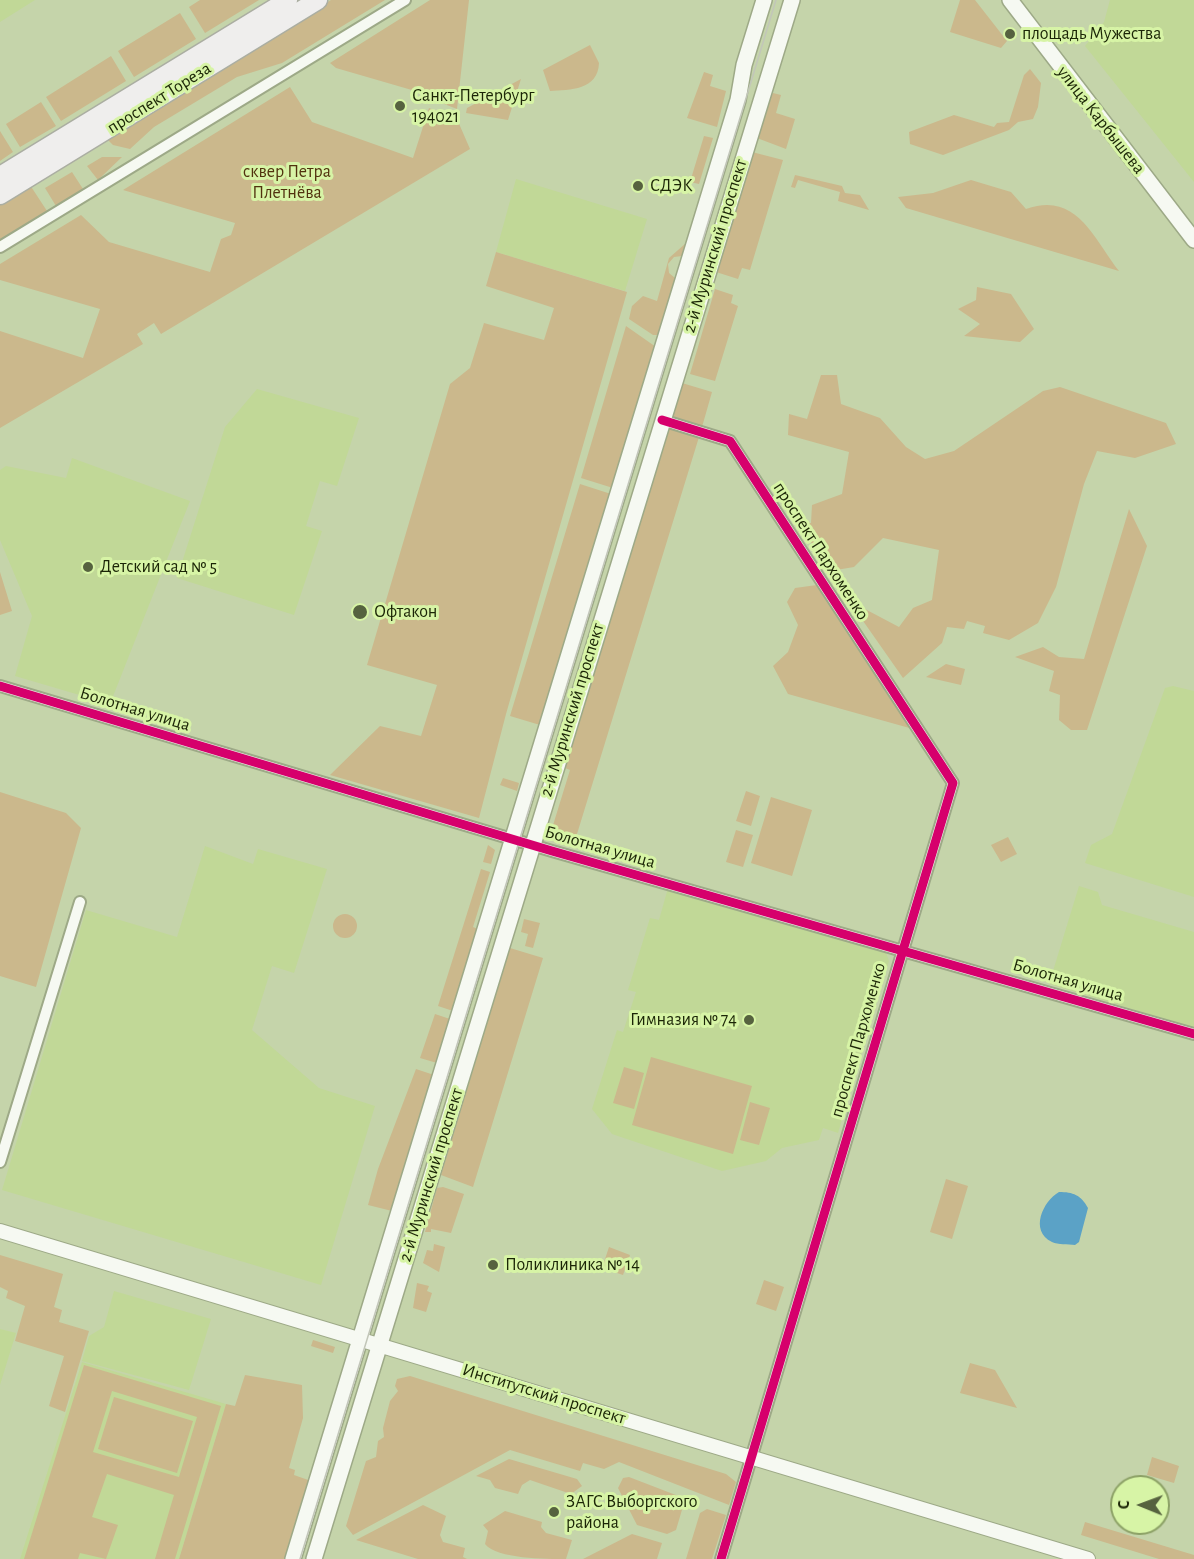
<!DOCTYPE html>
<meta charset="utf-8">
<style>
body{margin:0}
#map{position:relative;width:1194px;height:1559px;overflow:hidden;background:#c5d4aa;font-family:"Alegreya Sans",sans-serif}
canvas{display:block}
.north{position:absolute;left:1110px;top:1475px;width:60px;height:60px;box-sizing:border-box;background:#d7f4a6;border:2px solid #8ca166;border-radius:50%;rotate:271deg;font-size:16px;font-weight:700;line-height:24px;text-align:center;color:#1b2506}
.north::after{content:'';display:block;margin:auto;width:21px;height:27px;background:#56623f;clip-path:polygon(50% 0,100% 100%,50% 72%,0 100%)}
</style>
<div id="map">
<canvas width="1194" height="1559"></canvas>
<div class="north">С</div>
</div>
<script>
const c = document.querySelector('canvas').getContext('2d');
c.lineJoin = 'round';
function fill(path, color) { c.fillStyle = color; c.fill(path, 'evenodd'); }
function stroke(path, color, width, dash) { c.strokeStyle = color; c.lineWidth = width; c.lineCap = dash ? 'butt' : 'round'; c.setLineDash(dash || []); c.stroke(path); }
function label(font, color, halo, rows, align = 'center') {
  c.font = font + ' "Alegreya Sans",sans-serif'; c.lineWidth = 6; c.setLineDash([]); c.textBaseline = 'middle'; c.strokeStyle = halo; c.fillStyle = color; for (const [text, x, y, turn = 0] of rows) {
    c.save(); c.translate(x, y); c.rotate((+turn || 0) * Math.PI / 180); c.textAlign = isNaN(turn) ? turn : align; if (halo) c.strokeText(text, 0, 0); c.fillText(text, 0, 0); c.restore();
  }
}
const built = new Path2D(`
 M0,0H35L0,22Z
 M1110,0H1194V182L1085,46L1104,22Z
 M516,179L647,219L625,291L496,252Z
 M257,389L359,418L337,486L320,481L306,526L322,531L294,615L177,578L225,427Z
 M72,458L190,501L110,704L15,676L32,616L0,540V470L6,466L66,478Z
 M1173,686L1194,691V897L1085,863L1091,845L1112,834L1165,688Z
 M205,846L253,864L258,849L327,869L294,973L272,966L252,1030L319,1088L375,1106L321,1285L2,1190L86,910L177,937Z
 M1079,886L1098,892L1102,905L1194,932V1028L1049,984Z
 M668,888L885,950L889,961L838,1133L823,1128L819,1140L782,1148L766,1161L722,1171L612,1134L592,1109L617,1030L623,1032L636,992L628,990L650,918L659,920Z
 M114,1291L211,1319L189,1390L82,1361L89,1336L104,1327Z
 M0,1329L16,1333L0,1385Z
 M82,1362L226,1404L179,1559H20Z`);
const green = new Path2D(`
 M200,0H259L205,33L189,7Z
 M331,0H385L282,63L237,77L154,127L130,149L113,145L106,138Z
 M430,0H469L457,109L429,98V95L336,68L330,63Z
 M960,0H975L1007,41L1001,48L950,32Z
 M180,13L196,39L134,77L118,51Z
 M590,45L599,63C598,90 570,90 550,91L543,70Z
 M111,56L126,81L61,121L46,97Z
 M1030,69L1041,83L1038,107L1033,119L1018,122L1009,130L943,155L910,144L909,132L954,115L994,127L997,123L1009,122L1024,75Z
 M704,72L713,75L710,86L726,91L717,127L687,118Z
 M521,79L508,120L466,113L467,108Z
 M290,87L312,122L413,158L429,108L457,119L470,149L161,334L154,323L137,334L143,344L0,428V331L83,358L100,309L0,280V264L81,215L109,242L210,272L221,239L231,235L235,223L123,190Z
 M773,93L781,95L776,113L795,119L786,149L757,138L766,105Z
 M41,102L56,126L20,147L6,124Z
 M0,131L13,152L0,161Z
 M704,136L713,138L699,184L690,182Z
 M752,152L783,160L750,270L742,268L738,279L716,272Z
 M102,157H122L98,180L87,166Z
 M72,172L83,189L56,206L45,188Z
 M795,175L842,186L845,193L860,195L869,210L838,201L840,192L798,180L795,188L791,187Z
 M971,180L1011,192L1026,209C1077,191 1093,238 1119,271L906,208L898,197L933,193Z
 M30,185L47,211L0,240V203Z
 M686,243L682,256L674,257L668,264L669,273L675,278L659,335H653L629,319L632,306L643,296L657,301L669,258Z
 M496,252L627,292L506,714L479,818L330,775L380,726L421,736L437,685L367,665L450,384L470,368L484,323L544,340L554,308L486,286Z
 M977,287L1011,294L1034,329L1020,342L964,336L980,324L958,309L976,300Z
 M715,289L733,295L731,303L738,306L715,381L690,374Z
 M626,326L656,347L613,488L581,478Z
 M821,375H837L841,404L880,418L906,447L925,459L954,451L1043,391L1060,387L1166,423L1176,444L1135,458L1097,451L1084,484L1056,587L1038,623L1009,640L983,633L985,626L967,621L964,629L947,627L942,643L903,678L861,618L863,608L899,627L913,608L932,600L939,550L883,538L854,567L830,571L799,524L811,523L812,505L842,494L849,452L788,435L789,414L807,419Z
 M682,383L712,392L702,427L672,418Z
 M668,427L699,437L573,847L553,841L550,835L570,770L565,768Z
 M580,484L611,494L540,725L510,716Z
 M1129,509L1147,546L1087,730H1071L1059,720L1060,695L1049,691L1054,671L1015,657L1043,647L1059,657L1084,659Z
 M0,572L12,611L0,615Z
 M817,585L913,729L788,694L773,666L788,652L798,625L787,602L795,588Z
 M946,664L965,669L961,685L926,677Z
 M503,778L519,783L517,791L500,785Z
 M746,791L760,796L751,826L736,821Z
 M0,792L66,813L81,828L36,987L0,976Z
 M771,797L812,810L792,876L751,863Z
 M736,830L753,835L743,867L726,862Z
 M1008,837L1017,854L1001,862L991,845Z
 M488,845L495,850L491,864L483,862Z
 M481,869L490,872L473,927L478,929L453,1011L438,1006Z
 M333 926a12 12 0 1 1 24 0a12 12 0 1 1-24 0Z
 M524,919L540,923L533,948L525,946L528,934L521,932Z
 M510,948L543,958L473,1187L441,1175Z
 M435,1014L450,1019L437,1063L420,1058Z
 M651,1057L752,1086L733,1154L632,1125Z
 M624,1067L644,1073L634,1109L613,1103Z
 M416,1069L434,1075L392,1211L368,1205L378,1169Z
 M750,1102L770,1108L759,1145L740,1140Z
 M946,1179L968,1186L952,1239L930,1232Z
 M443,1187L464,1194L451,1233L431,1229V1232H425L437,1188Z
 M434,1244L445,1247L439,1272L423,1263L427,1250L433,1251Z
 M609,1247L630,1255L623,1275L602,1268Z
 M0,1255L63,1274L54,1307L62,1310L59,1322L89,1331L65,1412L49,1406L64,1356L15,1341L25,1306L6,1298L8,1291L0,1287Z
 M764,1280L784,1287L776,1311L756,1304Z
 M417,1283L429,1286L427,1291L432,1293L426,1312L413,1308Z
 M313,1340L335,1347L333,1353L311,1346Z
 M970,1363L995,1370L1017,1408L960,1393Z
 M84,1365L221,1406L175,1559H155L174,1495L107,1474L92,1517L118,1525L106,1559L80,1553L78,1559H24ZM112,1391L197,1417L179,1477L93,1452Z
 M245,1375L302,1385L303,1418L289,1468L295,1470L294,1475L311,1481L288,1559H179L226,1404L235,1406Z
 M410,1376L726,1474L736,1482L729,1505L619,1462L604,1469L583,1463L580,1471L510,1450L353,1535L346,1526L366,1461L376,1457L378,1441L384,1437L383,1428L390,1401L398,1391L395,1386L397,1379Z
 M114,1397L193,1421L177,1473L98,1449Z
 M1152,1457L1179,1466L1174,1483L1147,1475Z
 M509,1459L577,1479L582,1486L571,1494L530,1480L522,1485L518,1494L495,1488L490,1480L476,1476Z
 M629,1477L681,1497L684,1503L676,1530L667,1534L637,1525L618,1488L623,1478Z
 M423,1505L446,1516L440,1535L443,1542L465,1548L463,1557L467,1559H418L356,1540Z
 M707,1509L726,1515L712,1559H686L700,1513Z
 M505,1511L542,1522L541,1527L546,1533L572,1540L566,1559C546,1559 497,1559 485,1544L488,1531L483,1525Z
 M1085,1522L1194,1555V1559H1159L1081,1535Z
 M632,1534L662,1543L657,1559H583Z`);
const water = new Path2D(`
 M1059,1192C1073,1192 1081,1195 1088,1208L1079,1242L1075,1245C1068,1244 1058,1245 1052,1242C1029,1231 1043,1201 1059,1192Z`);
const minor = new Path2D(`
 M0,247L405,0
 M662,420L730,441L953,783L721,1559
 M0,686L552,851L1194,1034
 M0,1162L80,902`);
const tertiary = new Path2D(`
 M0,1231L1088,1559`);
const secondary = new Path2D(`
 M1010,0L1194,240
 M293,1559L738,100L744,65L764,0
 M314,1559L792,0`);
const primary = new Path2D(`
 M0,176L288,0
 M0,195L318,0`);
const tram = new Path2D(`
 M300,1559L776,0`);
const cycleway = new Path2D(`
 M662,420L730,441L953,783L721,1559
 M0,686L552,851L1194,1034`);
const markers = [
 [1010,34,6,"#56623f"],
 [400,106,6,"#56623f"],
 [638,186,6,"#56623f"],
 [88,567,6,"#56623f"],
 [360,612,8,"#56623f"],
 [749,1020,6,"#56623f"],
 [493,1265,6,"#56623f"],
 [554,1512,6,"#56623f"]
];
const poiNames = [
 ["площадь Мужества",1022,34],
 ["Санкт-Петербург",412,96],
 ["194021",412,117],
 ["СДЭК",650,186],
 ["Детский сад № 5",100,567],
 ["Офтакон",374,612],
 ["Гимназия № 74",737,1020,"right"],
 ["Поликлиника № 14",505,1265],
 ["ЗАГС Выборгского",566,1502],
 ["района",566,1523]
];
const streetNames = [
 ["проспект Тореза",159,98,-32],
 ["улица Карбышева",1101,120,52],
 ["2-й Муринский проспект",715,246,-73],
 ["проспект Пархоменко",821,551,57],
 ["Болотная улица",135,709,17],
 ["2-й Муринский проспект",572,710,-73],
 ["Болотная улица",600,847,16],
 ["Болотная улица",1068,980,16],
 ["проспект Пархоменко",858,1040,-74],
 ["2-й Муринский проспект",431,1175,-73],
 ["Институтский проспект",544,1394,17]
];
const parkNames = [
 ["сквер Петра",287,172],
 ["Плетнёва",287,193]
];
fill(built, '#c1d897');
fill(green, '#cbb88c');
fill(water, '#5ba2c6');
stroke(minor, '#9da987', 14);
stroke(tertiary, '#9da987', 16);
stroke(secondary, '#9da987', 18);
stroke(primary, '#abaea2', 21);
stroke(minor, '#f6f9f2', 10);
stroke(tertiary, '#f6f9f2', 14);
stroke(secondary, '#f6f9f2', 15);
stroke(primary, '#efeeed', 18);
stroke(tram, '#c2c6b9', 1.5);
stroke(cycleway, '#d6006c', 9);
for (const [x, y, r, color] of markers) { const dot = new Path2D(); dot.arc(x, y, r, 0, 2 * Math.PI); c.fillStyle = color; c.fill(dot); stroke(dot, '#d7f4a6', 2); }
label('18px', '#1b2506', '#d7f4a6', poiNames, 'left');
label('18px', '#1b2506', '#d7f4a6', streetNames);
label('18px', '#51310e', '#d7f4a6', parkNames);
</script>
